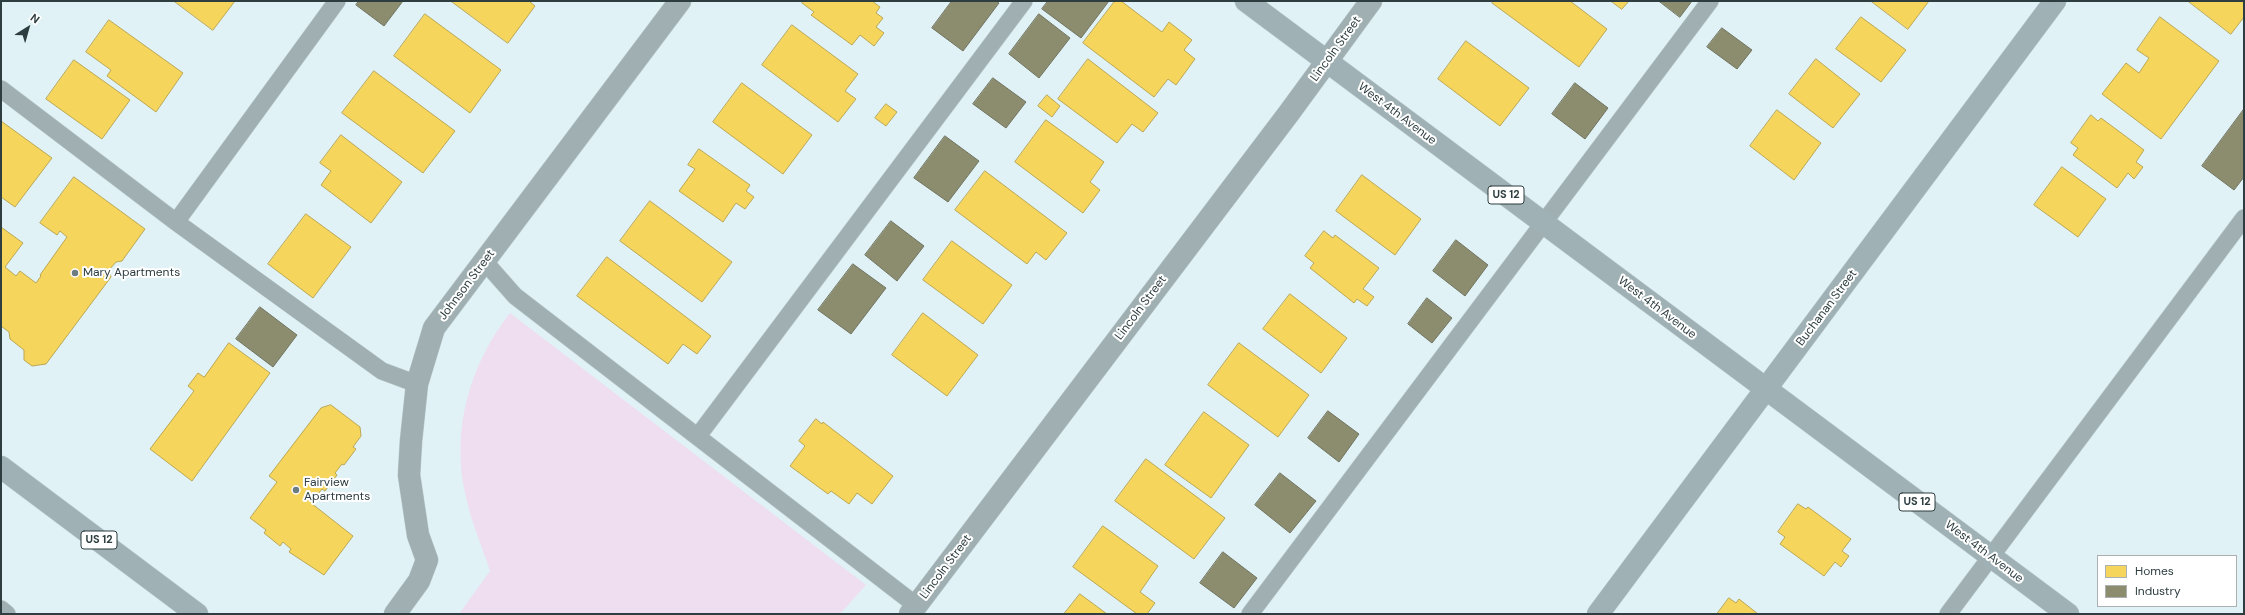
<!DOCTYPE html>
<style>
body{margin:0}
#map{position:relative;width:2245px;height:615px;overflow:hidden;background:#e0f2f6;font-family:"DM Sans",sans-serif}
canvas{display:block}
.frame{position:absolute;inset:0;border:2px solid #2d3d40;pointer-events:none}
.legend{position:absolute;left:2097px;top:555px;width:140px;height:52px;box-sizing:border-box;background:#fff;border:1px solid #abb1b3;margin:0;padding:5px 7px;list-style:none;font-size:12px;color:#2d3d40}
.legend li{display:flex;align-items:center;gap:8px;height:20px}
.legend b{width:20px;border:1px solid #abb1b3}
.north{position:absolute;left:8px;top:8px;width:40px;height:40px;-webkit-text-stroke:3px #fff;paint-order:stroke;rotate:37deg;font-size:11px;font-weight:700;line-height:16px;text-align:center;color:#2d3d40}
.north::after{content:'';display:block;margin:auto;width:14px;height:18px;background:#2d3d40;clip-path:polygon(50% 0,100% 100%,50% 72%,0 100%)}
</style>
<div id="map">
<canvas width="2245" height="615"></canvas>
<div class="frame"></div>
<ul class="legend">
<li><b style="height:11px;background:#f6d55c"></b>Homes</li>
<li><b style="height:11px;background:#8c8c6e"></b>Industry</li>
</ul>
<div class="north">N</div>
</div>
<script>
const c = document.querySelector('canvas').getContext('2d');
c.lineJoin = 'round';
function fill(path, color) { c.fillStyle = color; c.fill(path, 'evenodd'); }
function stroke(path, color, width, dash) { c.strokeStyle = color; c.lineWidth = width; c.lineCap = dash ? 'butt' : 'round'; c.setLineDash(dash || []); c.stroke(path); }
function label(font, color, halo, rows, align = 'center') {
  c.font = font + ' "DM Sans",sans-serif'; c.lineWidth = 4; c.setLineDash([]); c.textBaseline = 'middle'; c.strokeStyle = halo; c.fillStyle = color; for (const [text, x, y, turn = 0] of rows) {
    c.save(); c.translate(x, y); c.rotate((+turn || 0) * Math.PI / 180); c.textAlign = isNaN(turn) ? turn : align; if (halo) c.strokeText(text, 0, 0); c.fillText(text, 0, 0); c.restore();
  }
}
const green = new Path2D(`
 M510,313L866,585L840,614H459L490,571C482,546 470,519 465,493C451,429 470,364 510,313Z`);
const homes = new Path2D(`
 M174,1H235L213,30Z
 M451,1H529L535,6L508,43Z
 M804,1H872L880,7L876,13L883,18L876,27L884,33L874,46L860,35L852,45L811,15L814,12L802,3Z
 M1115,1H1121L1162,32L1169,22L1192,40L1184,50L1195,59L1176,85L1168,79L1154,97L1083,43Z
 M1494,1H1570L1607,29L1579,67L1492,3Z
 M1611,1H1629L1622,9Z
 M1871,1H1929L1908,29Z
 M2188,1H2244V17L2231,34Z
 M425,14L501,70L470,113L394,56Z
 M1861,17L1906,50L1881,82L1836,49Z
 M2160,17L2219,61L2161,139L2102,94L2126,63L2139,73L2149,58L2137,50Z
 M109,20L183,73L156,112L107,76L111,70L86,52Z
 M792,25L858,74L845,91L856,99L838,122L762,65Z
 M1466,41L1529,88L1500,126L1438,79Z
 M1088,59L1158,113L1143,132L1132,124L1117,143L1058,99Z
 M1816,59L1860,94L1833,128L1789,94Z
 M74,60L130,100L102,139L46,99Z
 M374,71L455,131L423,173L342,113Z
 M742,83L812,135L783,174L713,122Z
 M1047,95L1060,106L1052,117L1038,106Z
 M886,104L897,112L886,126L875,118Z
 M1777,110L1821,143L1794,180L1750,146Z
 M2091,115L2098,121L2101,118L2144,150L2136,162L2143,167L2134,179L2128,173L2117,188L2073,155L2078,148L2071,143Z
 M1046,120L1104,162L1090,182L1100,190L1083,213L1015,162Z
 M1,121L52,158L15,207L1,197Z
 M341,135L402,182L371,223L321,185L331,171L320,163Z
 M699,149L750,185L746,191L754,197L745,209L736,203L723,222L679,191L695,169L688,165Z
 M2062,167L2106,199L2078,237L2034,205Z
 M985,171L1067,233L1046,260L1036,252L1027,264L955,210Z
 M1362,175L1421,219L1395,255L1336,211Z
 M74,177L145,229L122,261L116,262L109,270L111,277L46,364L32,366L24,360V350L10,339L9,332L1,326V227L23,243L5,267L16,276L20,271L36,283L41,276L40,275L67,237L60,231L57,235L40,223Z
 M650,201L732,262L702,302L620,241Z
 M306,214L351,247L313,298L268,264Z
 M1324,231L1333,238L1335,235L1379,268L1363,289L1374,297L1367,306L1357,299L1354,303L1310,268L1314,263L1305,256Z
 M952,241L1012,285L983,324L923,280Z
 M607,257L711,336L697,354L683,344L668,364L577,296Z
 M1290,294L1347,338L1321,373L1263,329Z
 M923,313L978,355L947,396L892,355Z
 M229,343L270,373L192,481L150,449L194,391L188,386L198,373L204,377Z
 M1239,343L1309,395L1278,437L1208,385Z
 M331,405L360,427L361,436L353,447L356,449L344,465L342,464L335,473L337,475L325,491L322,489L311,503L353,536L324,575L289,552L291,549L283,542L280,546L264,533L266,530L250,518L277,482L269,476L321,408Z
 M1204,412L1249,445L1211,498L1165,465Z
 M816,419L822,424L823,422L893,476L872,504L857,493L849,504L831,491L828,494L790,466L805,446L799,441Z
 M1146,459L1225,518L1194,559L1115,501Z
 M1798,504L1806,509L1808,507L1851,539L1842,551L1849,556L1841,567L1835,562L1824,576L1780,544L1785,537L1778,532Z
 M1103,526L1158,566L1140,592L1155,603L1147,614H1137L1073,567Z
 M1080,594L1107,614H1064Z
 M1729,598L1736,603L1739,599L1758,614H1717Z`);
const industry = new Path2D(`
 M359,1H403L384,26L356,5Z
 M952,1H996L999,3L963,51L932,28Z
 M1048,1H1109L1081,38L1042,9Z
 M1659,1H1692L1680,17Z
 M1039,14L1070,38L1039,78L1009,54Z
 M1722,28L1752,50L1737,69L1707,47Z
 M993,78L1026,102L1006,128L973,104Z
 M1575,83L1608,108L1585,139L1552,114Z
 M2244,109V177L2234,190L2202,166Z
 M945,136L979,161L948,202L914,178Z
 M891,221L924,246L897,281L865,255Z
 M1456,240L1488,265L1465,296L1433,271Z
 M853,264L886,288L851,334L818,310Z
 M1427,298L1452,318L1432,343L1408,324Z
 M260,307L297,335L273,367L236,339Z
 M1328,411L1359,434L1339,462L1308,438Z
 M1280,473L1316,501L1290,533L1255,505Z
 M1223,552L1257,578L1234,608L1200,583Z`);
const service = new Path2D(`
 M1,89L176,222L382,371L417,384
 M176,222L337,1
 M485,262L515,296L917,606
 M698,436L1024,1
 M1,609L7,614
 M1250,614L1710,1
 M1948,614L2244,218`);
const minor = new Path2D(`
 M395,614L419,581L427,560L418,535L409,475L411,441L417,384L434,328L680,1
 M910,614L1289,113L1371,1`);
const primary = new Path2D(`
 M1246,1L2068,614
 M1,467L197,614
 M1598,614L2055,1`);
const markers = [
 [75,273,4,"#6c7c80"],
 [296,490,4,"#6c7c80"]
];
const shields = [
 [1506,195,36],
 [1917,502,36],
 [99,540,36]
];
const shieldNames = [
 ["US 12",1506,195],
 ["US 12",1917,502],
 ["US 12",99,540]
];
const streetNames = [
 ["Lincoln Street",1336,49,-54],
 ["West 4th Avenue",1397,114,37],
 ["Johnson Street",467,285,-53],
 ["Lincoln Street",1141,308,-53],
 ["West 4th Avenue",1657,308,37],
 ["Buchanan Street",1827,308,-53],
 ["West 4th Avenue",1984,552,37],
 ["Lincoln Street",946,567,-53]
];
const poiNames = [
 ["Mary Apartments",83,273],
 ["Fairview",304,483],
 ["Apartments",304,497]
];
fill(green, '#eedeef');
fill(homes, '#f6d55c');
stroke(homes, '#baa754', 1);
fill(industry, '#8c8c6e');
stroke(industry, '#707460', 1);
stroke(service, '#becdd0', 18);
stroke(minor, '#becdd0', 23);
stroke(primary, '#becdd0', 23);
stroke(service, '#a0b0b2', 17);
stroke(minor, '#a0b0b2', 22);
stroke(primary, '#9fb1b5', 22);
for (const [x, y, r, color] of markers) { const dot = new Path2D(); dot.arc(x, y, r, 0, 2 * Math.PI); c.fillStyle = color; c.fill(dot); stroke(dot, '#fff', 1.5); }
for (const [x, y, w] of shields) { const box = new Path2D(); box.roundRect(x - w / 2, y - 9, w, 18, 3); c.fillStyle = '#fff'; c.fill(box); stroke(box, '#2d3d40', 1); }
label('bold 11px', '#2d3d40', null, shieldNames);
label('12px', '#2d3d40', '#fff', streetNames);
label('12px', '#2d3d40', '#fff', poiNames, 'left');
</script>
